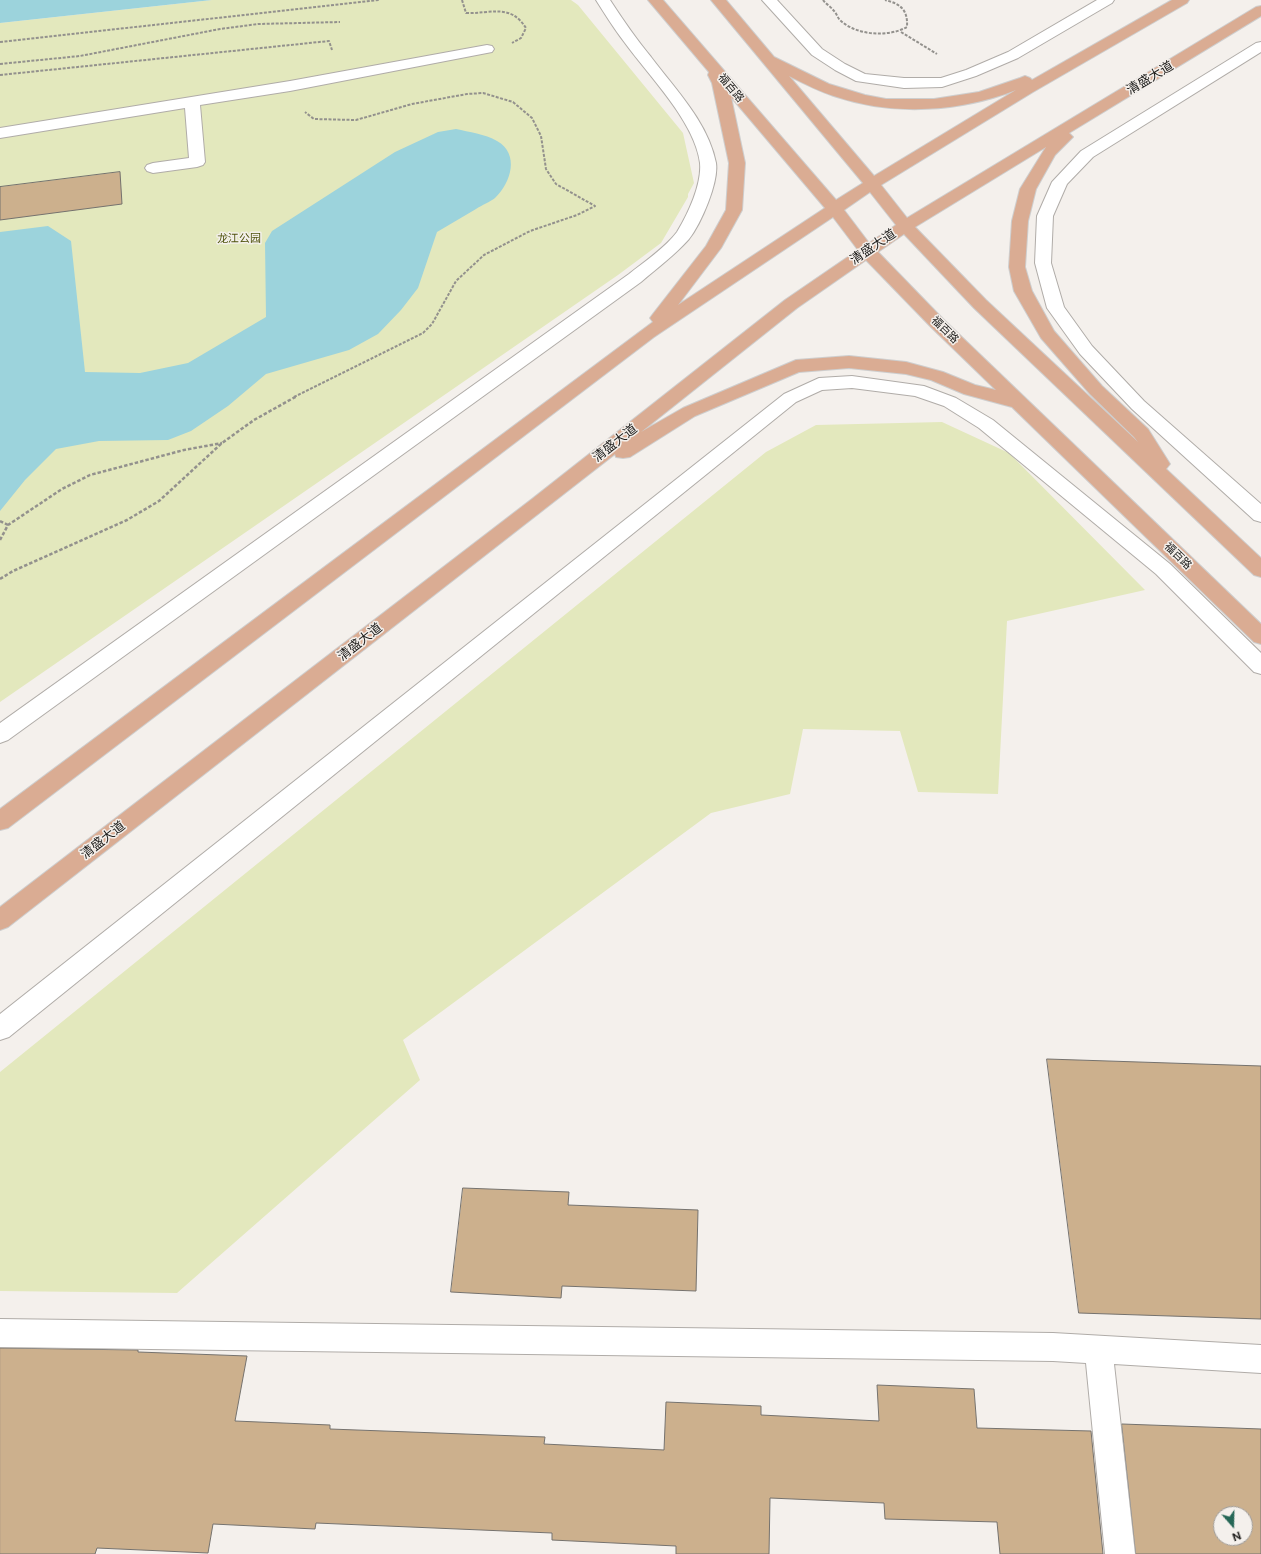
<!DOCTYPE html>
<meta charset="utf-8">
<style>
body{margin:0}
#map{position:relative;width:1261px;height:1554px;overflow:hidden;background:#f4f0ec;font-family:"Public Sans",sans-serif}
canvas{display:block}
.north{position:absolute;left:1213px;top:1506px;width:40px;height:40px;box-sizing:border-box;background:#f4f0ec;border:1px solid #a09d9a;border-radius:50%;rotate:160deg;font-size:11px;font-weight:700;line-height:16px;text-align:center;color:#22211f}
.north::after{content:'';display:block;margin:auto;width:14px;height:18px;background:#266756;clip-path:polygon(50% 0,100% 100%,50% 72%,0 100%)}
</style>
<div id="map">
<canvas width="1261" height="1554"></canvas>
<div class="north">N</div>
</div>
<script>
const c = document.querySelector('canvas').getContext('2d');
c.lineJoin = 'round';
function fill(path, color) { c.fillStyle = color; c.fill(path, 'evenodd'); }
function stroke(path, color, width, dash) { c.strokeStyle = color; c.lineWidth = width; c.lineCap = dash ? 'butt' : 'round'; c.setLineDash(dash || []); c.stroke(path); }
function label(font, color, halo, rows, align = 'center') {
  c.font = font + ' "Public Sans","Noto Sans SC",sans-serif'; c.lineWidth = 3; c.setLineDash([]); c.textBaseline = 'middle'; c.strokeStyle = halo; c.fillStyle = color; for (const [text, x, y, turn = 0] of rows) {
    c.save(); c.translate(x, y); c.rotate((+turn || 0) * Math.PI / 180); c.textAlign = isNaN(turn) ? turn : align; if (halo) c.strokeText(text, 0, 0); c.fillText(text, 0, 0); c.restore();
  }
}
const green = new Path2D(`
 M212,0H571L578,5L683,133L694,183L688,194V197L661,243L618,275L0,702V23Z
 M942,422L1009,453L1145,590L1007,621L998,794L918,792L900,731L803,729L790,794L711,813L403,1040L420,1080L177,1293L0,1291V1072L766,452L816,425Z`);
const water = new Path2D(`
 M0,0H212L0,23Z
 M456,129C469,132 485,134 497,141C520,154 511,183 495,198C490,202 482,205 476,209C463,217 450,224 437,232L418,288L401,310L378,334L349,350L266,374L228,406L191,431L168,440L99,441L56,449L25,480L0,511V232L48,226L71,241L85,372L140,373L188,363L266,317L265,243L272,231L395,152L438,132Z`);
const building = new Path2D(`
 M120,172L122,204L0,220V187Z
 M1047,1059L1261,1066V1319L1079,1313Z
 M463,1188L569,1192L568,1205L698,1210L696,1291L562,1286L561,1298L451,1292Z
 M0,1348L138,1350V1352L247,1356L235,1421L330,1425V1429L545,1437L544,1444L664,1450L666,1402L761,1406V1415L879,1421L877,1385L974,1389L977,1428L1091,1431L1103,1554H1000L997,1522L885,1519L884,1503L770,1498L769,1554H676V1546L552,1540V1533L316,1523L315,1529L213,1524L208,1553L97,1548L95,1554H0Z
 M1122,1424L1261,1429V1554H1136ZM1221,1514H1245V1538H1221Z`);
const pathFar1 = new Path2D(`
 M462,0L466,13C491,14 510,3 526,28L521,38L512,43
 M823,0C826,4 831,7 834,11C837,14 838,19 841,21C858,36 889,37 907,27C908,10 901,4 885,0
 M901,32L937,54
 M0,42L379,0
 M0,64L80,56L220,29L258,24L340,22
 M0,75L329,41L332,50
 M294,397L423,333L432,324L456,281L484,255L530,231L577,215L595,206L556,184L546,169L541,136L532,118L513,102L483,93L467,94L412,104L356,120L314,119L305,112`);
const path = new Path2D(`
 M0,521L8,525
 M0,540L8,525L62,489L90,475L184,450L222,443
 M0,579L13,571L127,520L159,501L222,443L254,420L297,396`);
const minor = new Path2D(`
 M596,0H610C623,20 636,39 651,57C675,89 708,122 716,163C719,182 701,224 689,239C675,255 657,268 641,282L8,740L0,743V723L629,274C644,262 666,247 677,232C688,214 702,184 700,163C695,122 649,76 625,43C614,29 605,14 596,0Z
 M762,0H777L822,49L845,64L865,74L904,78H941L966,70L1008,52L1097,0H1114L1112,3L1018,58L976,76L942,87L904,88L856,81L835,70L812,55Z
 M1261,42V52L1093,157L1067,184L1053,216L1051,263L1064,307L1092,346L1144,401L1261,504V522L1254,520L1132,409L1080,354L1047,308L1035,263L1037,216L1052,182L1081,151L1256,43Z
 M487,45L492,46L494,49L492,52L290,91L200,105L205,162L203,165L197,167L153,173L147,171L145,168L147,165L153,163L189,158L185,108L0,138V128L290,81Z
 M852,376L924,386L956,398L993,420L1170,564L1261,653V674L1254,672L1156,574L979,428L944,406L915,396L852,388L822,390L796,402L9,1037L0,1040V1014L784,394L819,378Z
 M0,1319L1053,1333L1261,1345V1373L1114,1364L1135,1554H1105L1086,1363L1053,1361L0,1347Z`);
const major = new Path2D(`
 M648,0H663L836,200L863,183L711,0H726L774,57L829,84L865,95L886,99H934L979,92L1020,78L1025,76L1030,78L1032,80L1172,0H1189L1187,3L1033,92L881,185L907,218L1256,7L1261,6V16L1069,133L1073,137L1055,155L1036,189L1028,221L1025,267L1032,291L1054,331L1102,386L1148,429L1170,464L1166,469L1261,558V577L1254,575L974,308L904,234L878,252L943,319L1261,624V644L1254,642L1012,407L964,394L931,380L906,374L849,368L799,372L695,416L630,457L623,458L616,457L615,454L8,927L0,930V907L532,499L785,300L858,250L833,217L654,337L8,828L0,830V809L653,322L650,318L653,314L706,246L726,210L729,163L712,83L708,75L709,72ZM789,76C805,84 820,92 837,97C894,116 960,112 1016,90L874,176ZM731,97L825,208L678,305L721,248L742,210L745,163ZM1046,147L1020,189L1012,221L1009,267L1014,291L1041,338L1090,394L1134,437L1138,442L986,300L915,227ZM870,192L896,225L869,243L844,210ZM866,260L931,327L996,390L975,385L943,372L906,362L849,356L796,360L683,408L641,432L797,308Z`);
const farStreetnames = [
 ["福百路",731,88,50],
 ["福百路",945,330,44],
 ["福百路",1178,556,44]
];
const farParknames = [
 ["龙江公园",239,239]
];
const streetNames = [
 ["清盛大道",1150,78,-31],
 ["清盛大道",873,247,-34],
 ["清盛大道",615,443,-38],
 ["清盛大道",360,642,-38],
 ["清盛大道",103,840,-38]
];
fill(green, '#e3e8bd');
fill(water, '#9cd3dc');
fill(building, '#ccb08d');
stroke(building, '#75726e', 1);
stroke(minor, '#b0aca8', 2);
stroke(major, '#cecece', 2);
stroke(pathFar1, '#93918d', 2, [3, 1.5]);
stroke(path, '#93918d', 2.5, [3.5, 2]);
fill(minor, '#fff');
fill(major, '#daac93');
label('11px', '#22211f', '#f4f0ec', farStreetnames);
label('11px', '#4f530c', '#f4f0ec', farParknames);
label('13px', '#22211f', '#f4f0ec', streetNames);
</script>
